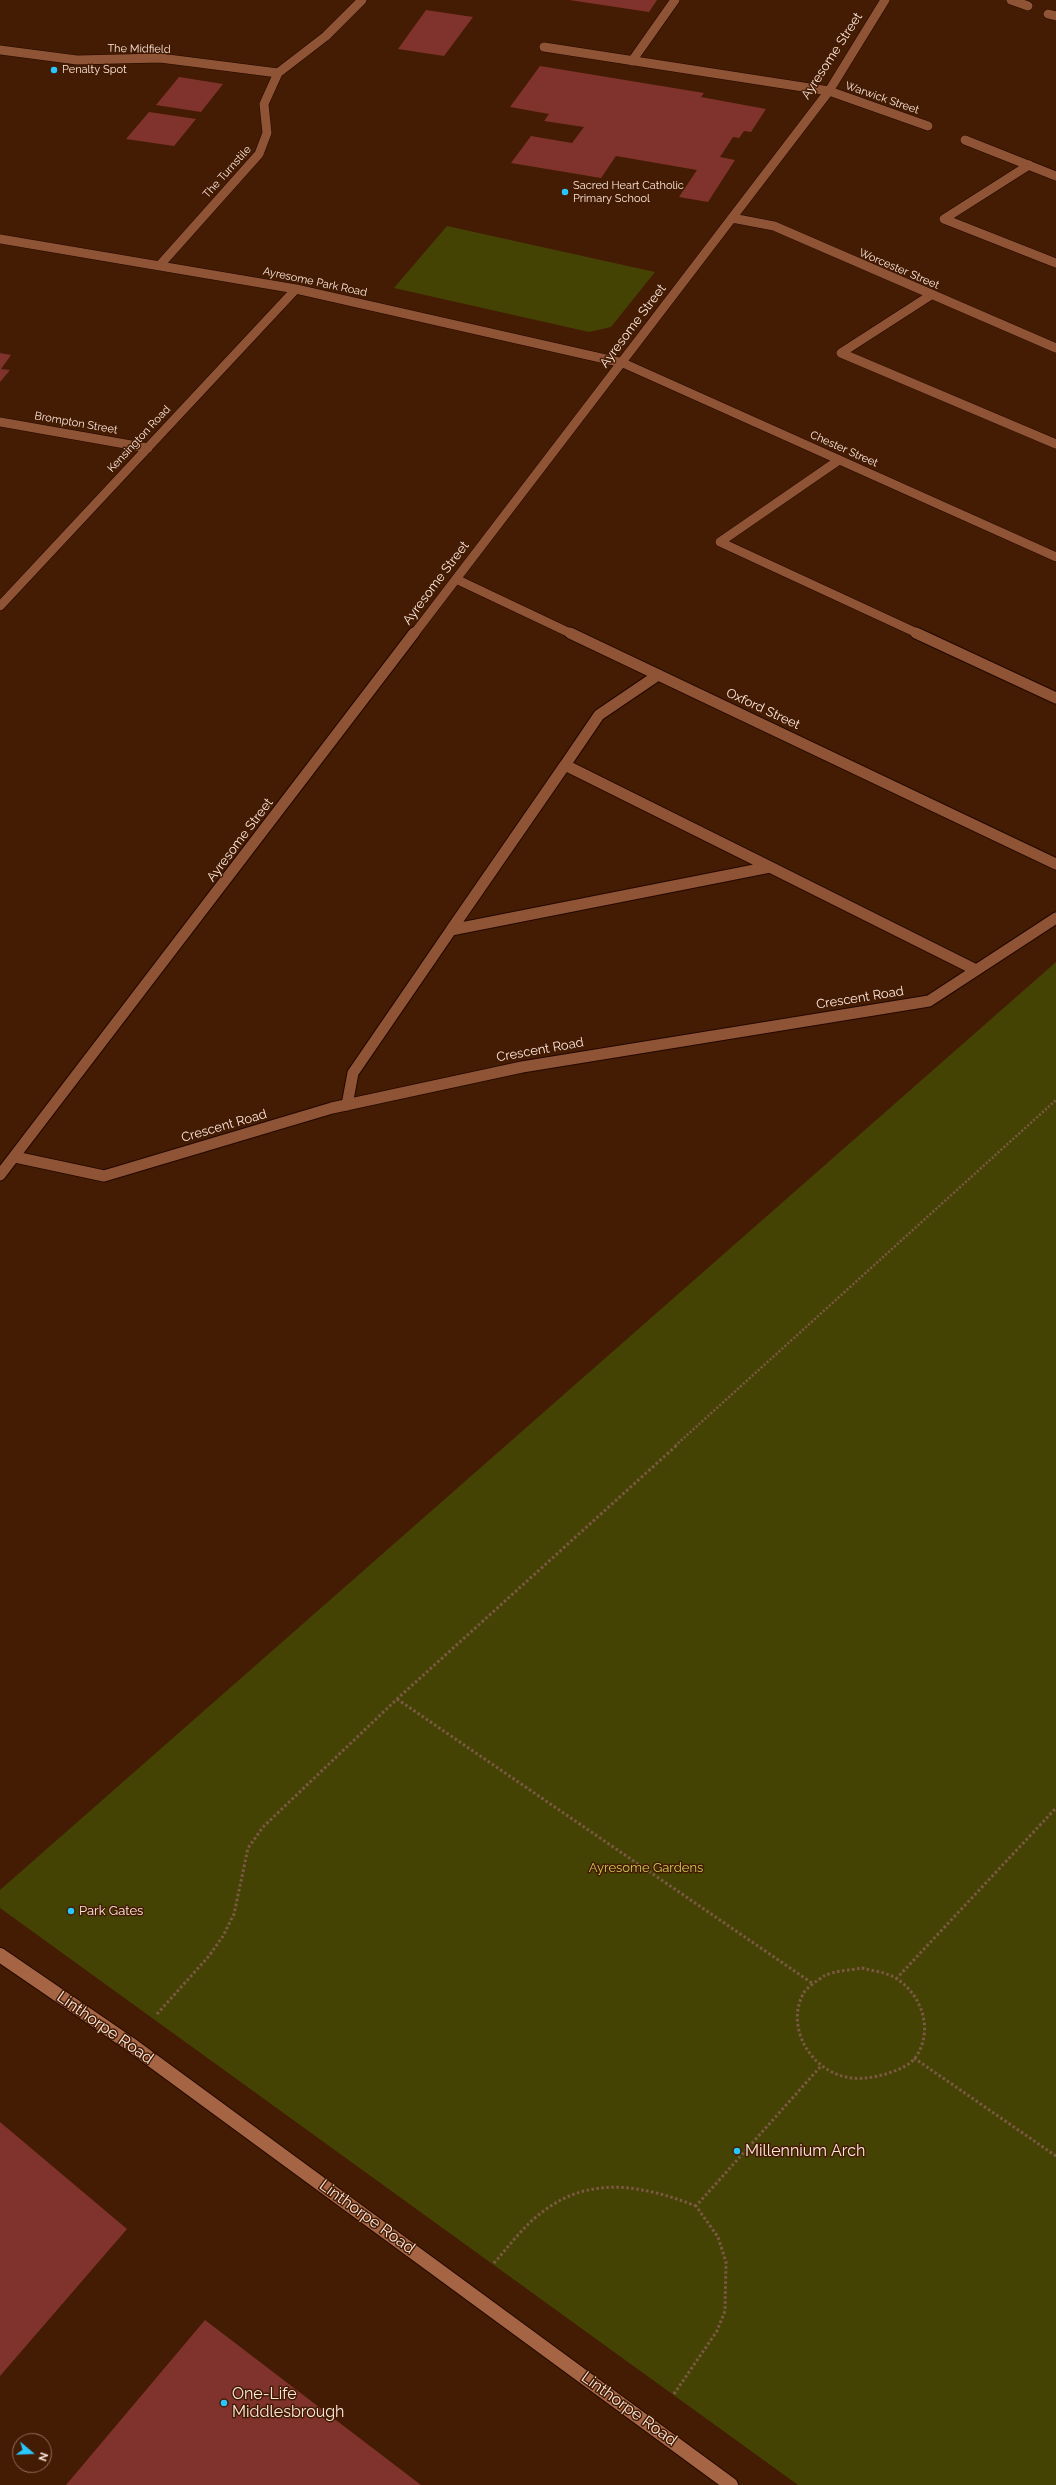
<!DOCTYPE html>
<style>
body{margin:0}
#map{position:relative;width:1056px;height:2485px;overflow:hidden;background:#441b03;font-family:Raleway,sans-serif}
canvas{display:block}
.north{position:absolute;left:12px;top:2433px;width:40px;height:40px;box-sizing:border-box;background:#441b03;border:1px solid #8e6d5a;border-radius:50%;rotate:109deg;font-size:11px;font-weight:700;line-height:16px;text-align:center;color:#fce7dd}
.north::after{content:'';display:block;margin:auto;width:14px;height:18px;background:#28c8ff;clip-path:polygon(50% 0,100% 100%,50% 72%,0 100%)}
</style>
<div id="map">
<canvas width="1056" height="2485"></canvas>
<div class="north">N</div>
</div>
<script>
const c = document.querySelector('canvas').getContext('2d');
c.lineJoin = 'round';
function fill(path, color) { c.fillStyle = color; c.fill(path, 'evenodd'); }
function stroke(path, color, width, dash) { c.strokeStyle = color; c.lineWidth = width; c.lineCap = dash ? 'butt' : 'round'; c.setLineDash(dash || []); c.stroke(path); }
function label(font, color, halo, rows, align = 'center') {
  c.font = font + ' Raleway,sans-serif'; c.lineWidth = 3; c.setLineDash([]); c.textBaseline = 'middle'; c.strokeStyle = halo; c.fillStyle = color; for (const [text, x, y, turn = 0] of rows) {
    c.save(); c.translate(x, y); c.rotate((+turn || 0) * Math.PI / 180); c.textAlign = isNaN(turn) ? turn : align; if (halo) c.strokeText(text, 0, 0); c.fillText(text, 0, 0); c.restore();
  }
}
const green = new Path2D(`
 M447,226L655,272L611,327L589,332L394,288Z
 M1056,962V2485H798L0,1908V1890Z`);
const building = new Path2D(`
 M569,0H657L649,12Z
 M426,10L473,17L444,56L398,49Z
 M540,66L704,93L701,97L766,109L751,132L744,131L739,138L733,137L720,157L735,160L708,202L679,197L697,170L616,156L601,178L511,163L531,136L572,143L584,127L544,121L549,114L510,107Z
 M179,77L223,84L201,112L156,105Z
 M149,112L196,119L174,146L126,139Z
 M0,353L11,355L1,369L10,370L0,382Z
 M0,2122L127,2229L0,2376Z
 M205,2320L421,2485H66Z`);
const pathFar1 = new Path2D(`
 M675,1446L1056,1100`);
const path = new Path2D(`
 M397,1699L812,1983
 M862,1968C873,1971 887,1972 897,1979C923,1996 934,2032 915,2058C908,2067 897,2070 886,2074C871,2078 855,2081 839,2075C807,2064 787,2025 803,1994C806,1988 818,1980 824,1976C833,1971 851,1970 862,1968Z
 M896,1979L1056,1808
 M157,2014L209,1956L223,1936L234,1914L248,1848L263,1827L397,1699L677,1445
 M914,2058L1056,2156
 M494,2263C510,2245 525,2224 545,2210C592,2175 645,2186 696,2206
 M674,2394L717,2331L725,2311L726,2262L718,2237L696,2206L821,2066`);
const laneFar1 = new Path2D(`
 M632,61L675,0
 M1029,165L944,219L1056,263
 M931,295L841,353L1056,444
 M839,460L720,542L919,634`);
const lane = new Path2D(`
 M916,633L1056,698
 M565,765L599,715L658,675
 M565,765L770,867L451,930Z
 M770,867L976,970
 M347,1105L353,1073L451,930`);
const streetFar1 = new Path2D(`
 M1011,0L1028,6
 M1048,14L1056,16
 M544,47L829,91L928,126
 M0,50L77,60L160,58L278,73
 M965,140L1056,176
 M732,218L774,226L1056,348
 M0,239L296,289L623,363L1056,557
 M160,265L259,154L267,133L264,104L278,73L326,36L362,0
 M0,422L148,448
 M458,580L572,634
 M0,606L296,289
 M414,634L829,91L885,0`);
const street = new Path2D(`
 M570,633L1056,864
 M15,1157L104,1176L332,1108L522,1067L929,1001L1056,918
 M0,1175L414,633`);
const secondary = new Path2D(`
 M0,1955L130,2044L731,2485`);
const markers = [
 [54,70,4,"#28c8ff"],
 [565,192,4,"#28c8ff"],
 [71,1911,4,"#28c8ff"],
 [737,2151,4,"#28c8ff"],
 [224,2403,4,"#28c8ff"]
];
const farStreetnames = [
 ["The Midfield",139,49,1],
 ["Warwick Street",882,98,19],
 ["The Turnstile",227,172,-48],
 ["Worcester Street",899,269,23],
 ["Ayresome Park Road",315,282,12],
 ["Brompton Street",76,423,10],
 ["Kensington Road",139,439,-47],
 ["Chester Street",844,449,24]
];
const farPoinames = [
 ["Penalty Spot",62,70],
 ["Sacred Heart Catholic",573,186],
 ["Primary School",573,199]
];
const streetNames = [
 ["Ayresome Street",832,56,-57],
 ["Ayresome Street",633,326,-53],
 ["Ayresome Street",436,583,-53],
 ["Oxford Street",763,709,25],
 ["Ayresome Street",240,840,-53],
 ["Crescent Road",860,998,-9],
 ["Crescent Road",540,1050,-10],
 ["Crescent Road",224,1126,-16]
];
const parkNames = [
 ["Ayresome Gardens",646,1868]
];
const poiNames = [
 ["Park Gates",79,1911]
];
const nearStreetnames = [
 ["Linthorpe Road",105,2028,35],
 ["Linthorpe Road",367,2217,36],
 ["Linthorpe Road",629,2409,36]
];
const nearPoinames = [
 ["Millennium Arch",745,2151],
 ["One-Life",232,2394],
 ["Middlesbrough",232,2412]
];
fill(green, '#454304');
fill(building, '#80332c');
stroke(laneFar1, '#230800', 10);
stroke(lane, '#230800', 13);
stroke(streetFar1, '#230800', 10);
stroke(street, '#230800', 13);
stroke(secondary, '#230800', 16);
stroke(pathFar1, '#7c5945', 2.5, [2, 2]);
stroke(path, '#7c5945', 3, [2.5, 2.5]);
stroke(laneFar1, '#8f5435', 9);
stroke(lane, '#8f5435', 11);
stroke(streetFar1, '#8f5435', 9);
stroke(street, '#8f5435', 11);
stroke(secondary, '#a56544', 14);
for (const [x, y, r, color] of markers) { const dot = new Path2D(); dot.arc(x, y, r, 0, 2 * Math.PI); c.fillStyle = color; c.fill(dot); stroke(dot, '#441b03', 1.5); }
label('11px', '#fce7dd', '#441b03', farStreetnames);
label('11px', '#fce7dd', '#441b03', farPoinames, 'left');
label('13px', '#fce7dd', '#441b03', streetNames);
label('13px', '#cecb57', '#441b03', parkNames);
label('13px', '#fce7dd', '#441b03', poiNames, 'left');
label('16px', '#fce7dd', '#441b03', nearStreetnames);
label('16px', '#fce7dd', '#441b03', nearPoinames, 'left');
</script>
